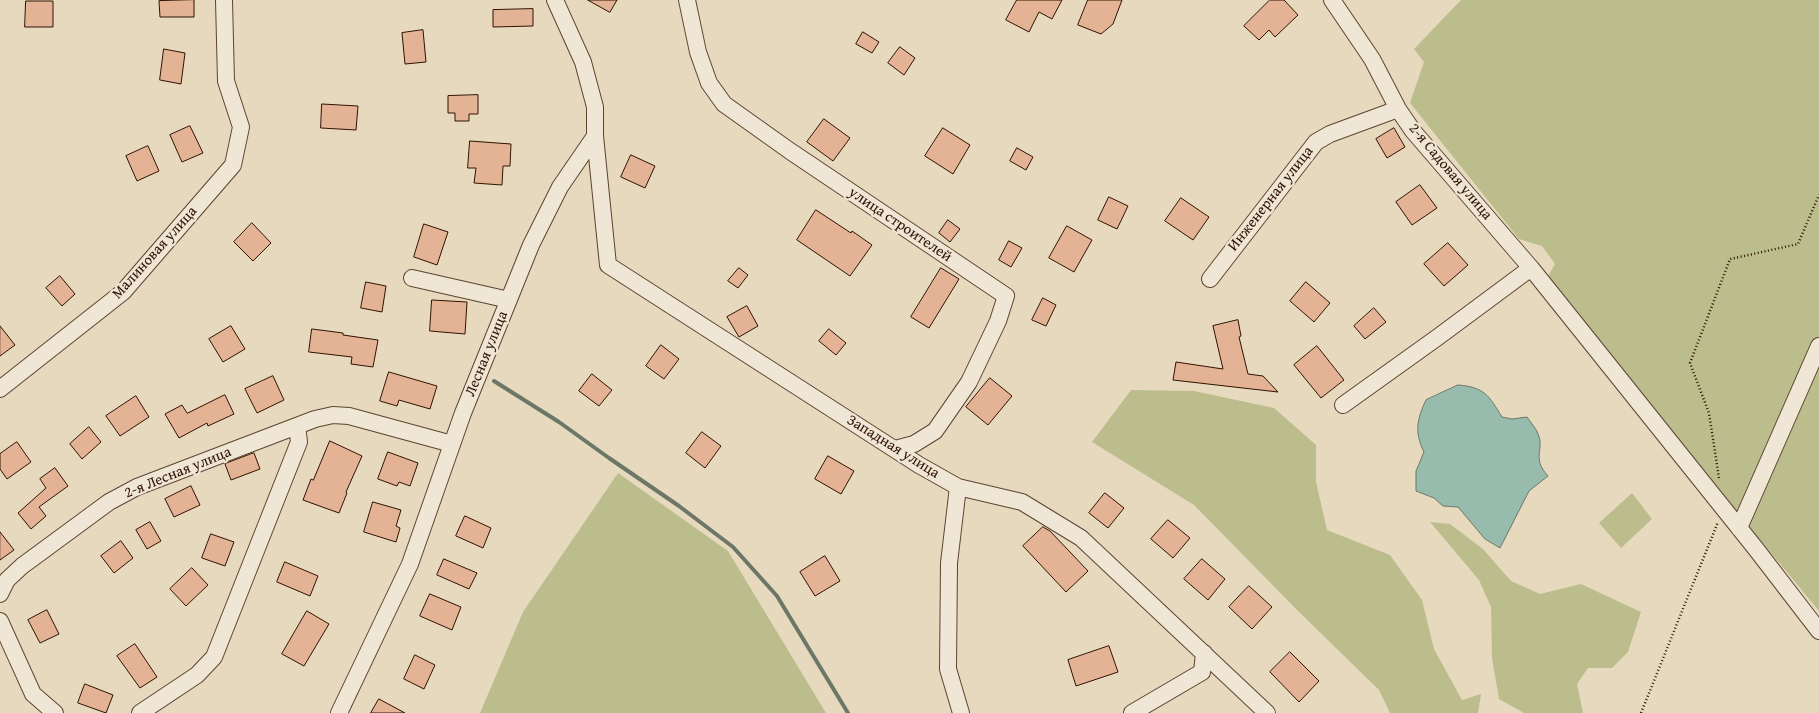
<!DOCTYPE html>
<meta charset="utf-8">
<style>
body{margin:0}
canvas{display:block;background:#e7d9be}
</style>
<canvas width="1819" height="713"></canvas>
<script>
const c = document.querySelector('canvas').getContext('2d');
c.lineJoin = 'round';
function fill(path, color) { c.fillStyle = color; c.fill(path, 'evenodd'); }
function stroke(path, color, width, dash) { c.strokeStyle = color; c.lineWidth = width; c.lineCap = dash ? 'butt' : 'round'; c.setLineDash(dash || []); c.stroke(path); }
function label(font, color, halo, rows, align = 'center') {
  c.font = font + ' "Gentium Book Plus",serif'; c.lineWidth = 4.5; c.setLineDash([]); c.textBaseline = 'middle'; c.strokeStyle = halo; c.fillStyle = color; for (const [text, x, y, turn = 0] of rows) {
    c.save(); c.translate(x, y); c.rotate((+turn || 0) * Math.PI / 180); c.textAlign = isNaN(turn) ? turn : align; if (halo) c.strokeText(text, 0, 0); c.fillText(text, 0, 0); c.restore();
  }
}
const green = new Path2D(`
 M1461,0H1819V611L1596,341L1547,278L1555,264L1542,246L1519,239L1410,103L1424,62L1414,49Z
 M1131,390L1194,391L1274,408L1316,445V482L1327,530L1390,555L1422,600L1434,649L1462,700L1481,694L1478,713H1390L1379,690L1298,611L1194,505L1092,442Z
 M618,473L728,551L826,713H480L523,612Z
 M1632,493L1652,519L1621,548L1599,523Z
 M1430,522L1450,524L1483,549L1511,581L1540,594L1581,584L1641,612L1628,652L1612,668H1588L1577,684L1583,713H1524L1499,699L1492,658L1491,607L1479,580Z`);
const water = new Path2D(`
 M1458,385C1485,387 1489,396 1502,417L1512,419L1527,417C1531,423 1536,428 1538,434C1545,449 1531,458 1548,476L1529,491L1500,548L1485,539L1458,507L1443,506L1434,498L1416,491V471L1424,452C1414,432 1417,419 1426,400Z`);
const stream = new Path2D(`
 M494,381L559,422L609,458L679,506L733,547L777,596L848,713`);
const building = new Path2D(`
 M194,0V17H160L159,1Z
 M588,0H617L610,12Z
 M1017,0H1062L1052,19L1039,12L1029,32L1006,20Z
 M1088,0H1122L1113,24L1101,34L1078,25Z
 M1270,0H1284L1298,15L1275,37L1269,30L1259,40L1244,26Z
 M26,1H53V27H25Z
 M533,9V26L493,27V10Z
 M423,30L426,62L405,64L402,33Z
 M863,32L879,42L872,53L856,44Z
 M900,47L915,58L904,75L888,63Z
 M164,49L185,53L181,84L160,80Z
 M478,95V114H469V121H455V113H448V96Z
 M322,104L358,106L356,130L321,128Z
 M824,119L850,138L833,161L807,142Z
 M190,126L203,153L182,162L170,135Z
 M943,128L970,145L953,174L925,156Z
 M1394,128L1405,147L1387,158L1376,139Z
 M470,141L511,144L510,166H503L502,185L474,183L476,168H468Z
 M148,146L159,171L137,181L126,156Z
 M1017,148L1033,157L1026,170L1010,161Z
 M631,155L655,166L645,188L621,177Z
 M1420,185L1437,208L1412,225L1396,202Z
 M1109,197L1128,206L1117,229L1098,220Z
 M1181,198L1209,217L1193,240L1165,221Z
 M816,210L851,233L852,231L872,245L850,276L797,240Z
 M948,220L960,229L950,242L939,233Z
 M252,223L271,243L253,261L234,242Z
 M424,224L448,232L437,265L414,257Z
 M1067,226L1092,240L1074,272L1049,258Z
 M1009,241L1022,248L1011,267L999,260Z
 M1448,243L1468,265L1444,286L1424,264Z
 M739,268L748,275L738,288L728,281Z
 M941,268L959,279L929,328L911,317Z
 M60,276L75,294L62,306L46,288Z
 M366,282L386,286L382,312L361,308Z
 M1306,282L1330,303L1314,322L1290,301Z
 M1043,298L1056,305L1046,326L1032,320Z
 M432,300L467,302L465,334L430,331Z
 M747,306L758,326L739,337L727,317Z
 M1374,308L1386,322L1365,339L1354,326Z
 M1238,320L1241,336L1239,337L1248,374L1263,376L1278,392L1173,380L1176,362L1223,369L1213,326Z
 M0,326L15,345L0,356Z
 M231,326L245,349L223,362L209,339Z
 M312,329L343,333V335L378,340L373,367L351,364L352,357L309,352Z
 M829,329L846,343L836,355L819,341Z
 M661,345L679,359L664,379L646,366Z
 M1317,346L1344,380L1321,398L1294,365Z
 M389,372L437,386L430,409L399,400L397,406L380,401Z
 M592,374L612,390L599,406L579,391Z
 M273,376L284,400L257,413L245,389Z
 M990,378L1012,396L988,425L966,407Z
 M225,395L234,414L208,426L207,423L179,438L165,414L182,405L187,413Z
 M136,396L149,417L120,436L106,416Z
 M89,427L101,442L82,459L70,444Z
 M702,432L721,446L705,468L686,453Z
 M330,441L362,456L346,492L347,493L339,513L303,500L311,479L313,480Z
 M17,442L31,462L7,479L0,469V454Z
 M388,452L418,463L410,486L399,482L397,486L378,479Z
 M254,453L260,469L231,480L225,464Z
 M828,456L854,471L841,494L815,479Z
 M55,468L68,486L39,507L46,516L31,529L18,513L46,488L40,479Z
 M191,486L200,505L174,517L165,499Z
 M1105,493L1124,508L1108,528L1089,513Z
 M373,502L401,510L396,526L400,528L396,542L364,532Z
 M465,516L491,528L483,548L456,536Z
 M1168,520L1190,538L1173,558L1151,539Z
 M150,522L161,541L147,549L136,530Z
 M1043,527L1050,531L1088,571L1066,592L1023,546Z
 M0,532L14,550L0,560Z
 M211,534L234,542L225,566L202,558Z
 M121,541L133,558L114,573L101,556Z
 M825,556L840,581L815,596L800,572Z
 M444,559L477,573L469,589L437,575Z
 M1202,559L1225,579L1208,600L1184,579Z
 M285,562L318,576L310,596L277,582Z
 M192,568L208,585L186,606L170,589Z
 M1249,586L1272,607L1252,629L1229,607Z
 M430,594L461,607L452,630L420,616Z
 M47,610L59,634L40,643L28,620Z
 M307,611L329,624L304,666L282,654Z
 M135,644L157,677L140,688L117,656Z
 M1109,646L1118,672L1076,686L1068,660Z
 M1290,652L1319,681L1299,702L1270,672Z
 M415,655L435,665L424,689L404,679Z
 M85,684L113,695L106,713L78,703Z
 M379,699L405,713H371Z`);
const path = new Path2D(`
 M1719,478L1709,413L1690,363L1730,259L1798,244L1819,195
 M1641,713L1718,522`);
const minor = new Path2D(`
 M687,0L698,52L709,83L724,104L790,151L1006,296L998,321L969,382L935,431L914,444L895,449
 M1332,0L1372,59L1398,109L1413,131L1531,268L1756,549L1819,631
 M595,136L608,265L919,465L958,487L1022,502L1081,538L1267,713
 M412,278L509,300
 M1210,279L1316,142L1330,134L1398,109
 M0,389L123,292L233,165L241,127L226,81L224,0
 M1343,405L1438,337L1531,268
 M958,487L949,563L948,669L961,713
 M1739,528L1819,346
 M0,594L7,580L22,566L109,502L137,487L315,419L333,415L349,416L452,444
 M0,621L33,694L55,713
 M140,713L197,675L214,657L299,442L297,426
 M339,713L410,564L463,413L531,245L560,187L595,136V107L583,62L555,0
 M1132,713L1202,672L1204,653`);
const streetNames = [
 ["2-я Садовая улица",1450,172,50],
 ["Инженерная улица",1271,199,-52],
 ["улица строителей",900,225,34],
 ["Малиновая улица",155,253,-48],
 ["Лесная улица",487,354,-68],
 ["Западная улица",893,447,32],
 ["2-я Лесная улица",178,473,-22]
];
fill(green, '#bcbd8d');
fill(water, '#97bbad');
stroke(water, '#6d7768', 1);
stroke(stream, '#6d7768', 4);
fill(building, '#e4b396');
stroke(building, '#2f1200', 1);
stroke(minor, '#5d4430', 18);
stroke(path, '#2f1200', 2.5, [1, 2.5]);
stroke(minor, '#efe6d5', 16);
label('15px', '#2f1200', '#efe6d5', streetNames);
</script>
